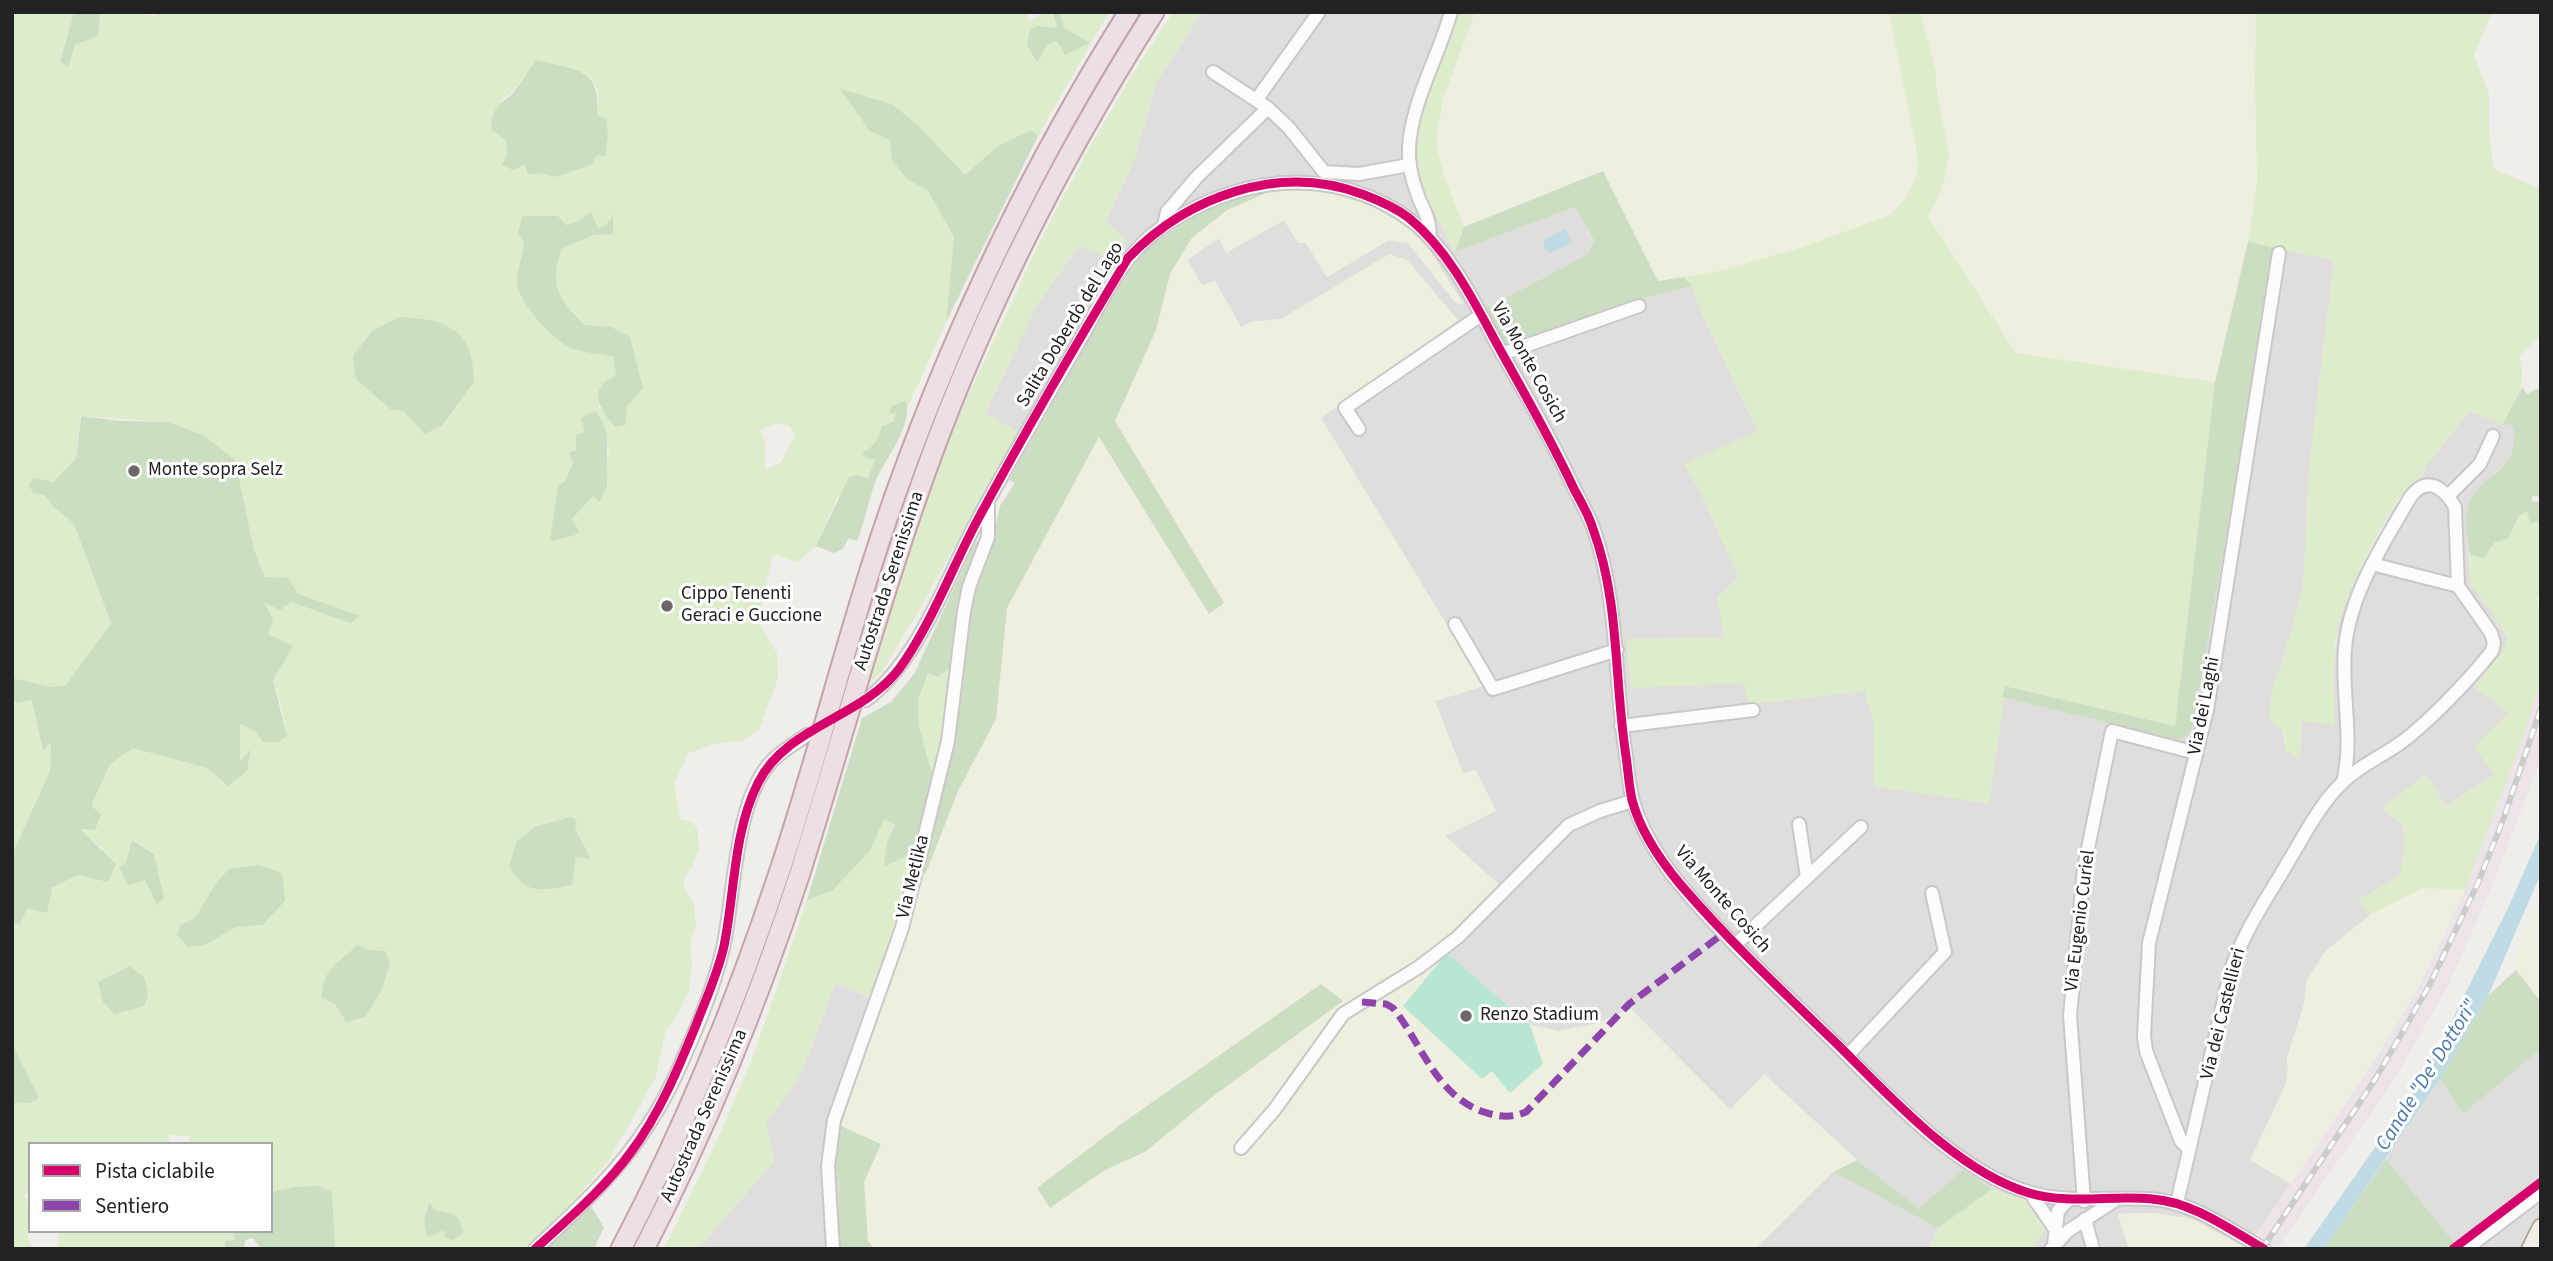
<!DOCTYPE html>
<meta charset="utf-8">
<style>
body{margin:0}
#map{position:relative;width:2553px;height:1261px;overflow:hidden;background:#f0eeeb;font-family:"Source Sans 3",sans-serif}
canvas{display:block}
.frame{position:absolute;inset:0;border:14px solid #222;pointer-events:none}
.legend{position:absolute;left:28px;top:1142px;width:245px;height:91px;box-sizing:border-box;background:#fff;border:2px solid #a7a7a7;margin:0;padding:9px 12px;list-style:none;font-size:21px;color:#222}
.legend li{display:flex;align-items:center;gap:14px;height:35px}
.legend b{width:35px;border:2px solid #a7a7a7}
</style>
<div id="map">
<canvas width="2553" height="1261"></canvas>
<div class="frame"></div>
<ul class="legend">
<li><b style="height:9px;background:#d6006c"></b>Pista ciclabile</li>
<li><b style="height:9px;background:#8e44ad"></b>Sentiero</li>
</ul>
</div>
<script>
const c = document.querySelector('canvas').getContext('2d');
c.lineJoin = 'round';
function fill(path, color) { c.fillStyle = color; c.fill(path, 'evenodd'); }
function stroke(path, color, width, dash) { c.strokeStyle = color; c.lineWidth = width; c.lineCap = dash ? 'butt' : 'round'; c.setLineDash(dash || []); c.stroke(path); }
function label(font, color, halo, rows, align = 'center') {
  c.font = font + ' "Source Sans 3",sans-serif'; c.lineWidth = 6; c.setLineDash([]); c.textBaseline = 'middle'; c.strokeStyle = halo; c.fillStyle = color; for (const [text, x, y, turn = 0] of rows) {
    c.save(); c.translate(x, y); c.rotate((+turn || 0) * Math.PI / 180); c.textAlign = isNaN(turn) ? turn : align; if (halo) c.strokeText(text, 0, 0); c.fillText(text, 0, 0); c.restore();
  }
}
const residential = new Path2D(`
 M1202,12H1457L1419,130L1418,166L1428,200L1455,252L1575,207L1594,242L1588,254L1485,309L1507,345L1644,298L1692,286L1701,312L1758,432L1685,464L1703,498L1739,578L1717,597L1725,638L1627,639L1631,687L1744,683L1749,704L1865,691L1873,721L1874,786L1989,803L2002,697L2178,740L2254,369L2276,248L2334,260L2309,470L2303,588L2280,670L2273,684L2286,750L2300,759L2301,721L2334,666L2338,624L2351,587L2393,509L2411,484L2421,479L2426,466L2469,411L2503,424L2513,426L2516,445L2506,464L2489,478L2467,513L2470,583L2492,612L2508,639L2502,653L2474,687L2509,713L2494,775L2446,806L2426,775L2382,808L2403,825L2405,848L2400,876L2359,900L2371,914L2326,951L2307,979L2304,1004L2287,1058L2288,1068L2286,1084L2251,1159L2291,1184L2247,1248L2192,1219L2154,1213L2118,1214L2129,1249H2033L2046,1226L2026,1200L1992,1189L1963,1171L1919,1208L1857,1160L1765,1075L1730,1110L1631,1009L1595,1024L1559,1031L1530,1025L1447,953L1442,942L1445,836L1463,774L1435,701L1484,686L1320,418L1458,320L1390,255L1281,319L1251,322L1241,327L1215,281L1202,286L1187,260L1219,238L1227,252L1284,220L1298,243H1306L1327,277L1389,240L1408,243L1455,302L1464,305L1430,251L1365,201L1346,196L1202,212L1150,245L1118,288L1031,440L985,413L1037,305L1079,246L1126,241L1106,222L1135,158L1156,83Z
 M835,983L883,1003L841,1126L834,1165L839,1183V1249H698L774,1161L766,1122L795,1084L806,1062Z
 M2541,1049V1249H2448L2454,1244L2386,1159L2440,1079L2463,1113Z
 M1833,1172L1938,1228L1930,1246L1933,1249H1755Z`);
const industrial = new Path2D(`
 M2541,679V758L2495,879L2448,986L2394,1080L2277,1249H2247L2381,1050L2420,984L2465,890L2520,746Z`);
const farmland = new Path2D(`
 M1475,12H1889L1914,127L1917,176L1906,197L1890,215L1842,234L1724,270L1658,281L1603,172L1464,227L1445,178L1437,149V132L1443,99Z
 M1920,12H2256L2255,79L2257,183L2248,242L2215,382L2016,353L1928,217L1937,203L1939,104L1936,72Z
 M1302,188L1320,189L1365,201L1401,219L1430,251L1464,305L1455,302L1408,243L1388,240L1327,277L1306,243H1299L1284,220L1226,253L1219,238L1187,260L1202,285L1215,281L1241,327L1251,322L1281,319L1389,254L1407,260L1458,320L1321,418L1484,686L1435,701L1463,774L1475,769L1496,811L1445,836L1501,886L1442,942L1447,953L1482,1079L1492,1070L1542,1064L1530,1025L1559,1031L1595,1024L1631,1009L1730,1109L1764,1075L1857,1160L1833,1172L1755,1249H875L868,1241L864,1182L880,1144L841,1126L883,1003L919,877L958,791L996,719L1007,608L1099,437L1209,614L1224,603L1115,421L1156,330L1170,274L1191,239L1227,210L1275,189ZM1321,985L1343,1002L1212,1097L1142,1153L1105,1170L1050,1207L1038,1189L1124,1122Z
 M2424,888L2465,890L2420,984L2381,1050L2291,1184L2250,1160L2286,1084L2288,1068L2287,1058L2304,1004L2307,979L2326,951L2371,914Z
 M2541,899V1002L2516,970L2514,957Z
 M2154,1213L2192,1219L2247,1248L2129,1249L2118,1214Z`);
const grass = new Path2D(`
 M12,12H74L60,60L68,66L75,45L98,36L100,12H142L153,16L158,12H1027L1029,21L1045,12H1053L1057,28L1039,26L1047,45L1057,41L1065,55L1090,43L1064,28L1060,12H1109L1038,136L1031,130L998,146L965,175L919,126L892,104V160L906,177L928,191L954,237L946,322L907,409L905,402L896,413L893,422L882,426L879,438L870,449L875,459L868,480L837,498L816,546L798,562L773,554L758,622L777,653L778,679L759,730L741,741L713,744L689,753L674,784L681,820L691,821L697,828L699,848L692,867L684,877V885L694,904L696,924L690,942L692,961L689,990L679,1013L666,1030L655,1079L607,1163L570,1205L524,1249H335L331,1192L294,1187L271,1192V1144H189L190,1136L167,1135L171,1144H30V1193L24,1195C30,1205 34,1220 27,1231L32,1249H12V1105L17,1102L39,1098L12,1043V922L19,925C34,894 49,892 76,876C86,870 94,858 103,849L79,829L110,764L133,747L207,768L228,786L247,771L251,750L239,762V723L256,732L287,736L281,705L273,680L262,601L291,602L350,623L265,577L254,550L235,460L203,435L168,422L80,416L76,459L52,483L33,478L55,508L74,524L111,623L66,685L53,687L12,678ZM537,61C554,64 576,65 589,77C619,103 571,154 555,177L539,173L528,175L525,164L507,155L501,101C517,90 525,74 537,61ZM522,216H558L566,225L579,221L598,229L605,227L612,216L613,234L593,235L561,249C550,288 558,298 586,325L611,327L625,425L599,407C598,390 600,383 616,375L613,357L550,333L531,313L518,288L524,241L518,234ZM474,382L443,426L426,434L402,411ZM602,419L609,450L606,467L608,485L598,502L593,495L572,520L558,487L565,481L586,432ZM778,423L789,426L795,435L781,462L765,470V441L760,430ZM571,817L577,820L575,829L590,859L576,857L575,864L536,826ZM154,855L157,905L145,880L119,867ZM195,918L262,925L236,927L205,945L188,947L177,935L180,925ZM358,945L368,950L385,976L382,989L346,1022L335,1004L347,955ZM430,1203L453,1240L444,1230L425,1226V1210Z
 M1173,12H1202L1156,83L1135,158L1106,222L1127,241L1110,259L1079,246L1037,305L985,413L1019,433L915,617L883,670L865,688L932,474L1040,241L1087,152L1133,73Z
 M1457,12H1475L1443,99L1437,132V149L1445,178L1464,227L1455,252C1441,225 1425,199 1419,169C1410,127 1443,53 1457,12Z
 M1889,12H1920L1936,72V85L1949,156L1941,192L1928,217L2016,353L2215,382L2175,726L2006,686L1989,804L1874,786L1873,721L1865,691L1748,704L1744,683L1631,688L1627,639L1724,638L1717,597L1739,578L1703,498L1684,464L1758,431L1701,312L1692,286L1684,277L1724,270L1803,247L1890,215L1906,198L1917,176V153Z
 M2256,12H2492L2474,55L2489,94V132L2494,169L2541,189V336L2519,356C2528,385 2515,400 2503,424L2469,411L2426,466L2421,479C2418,481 2414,482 2411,484C2391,501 2345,596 2339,623C2331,655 2334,692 2335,725L2301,721L2300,760L2286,750L2284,731L2269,720L2273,684L2280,670L2303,588L2309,470L2334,260L2248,242L2257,183L2255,79Z
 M2527,511L2530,524L2541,520V596L2537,597L2541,621V679L2520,746L2465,890L2424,888L2371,914L2358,901L2400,875L2405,848L2403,826L2382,807L2427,775L2446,806L2494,775L2474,747L2509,713L2474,687L2502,653L2508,639L2492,612L2470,583V555L2484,558L2495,541L2508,539L2519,516Z
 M950,668L947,710L933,778L919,726L918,700L928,673L938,677Z
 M12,699L16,703L32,699L43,750L51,741L50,771L12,855Z
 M884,819L895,825L887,842L885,865L913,854L891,935L869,997L835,983L806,1062L795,1084L766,1122L774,1161L698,1249H664L721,1132L754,1054L807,900L832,891L870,851Z
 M1992,1189C2020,1198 2031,1199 2046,1226L2033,1249H1933L1930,1247L1938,1228Z
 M60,1231H234L235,1240L225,1241L226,1249H57Z`);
const forest = new Path2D(`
 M74,12H100L98,36L75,45L68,67L60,61Z
 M1053,12H1060L1064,28L1090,43L1065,55L1057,41L1047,45L1037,63L1027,44L1030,29L1039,26L1057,28Z
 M537,60C575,70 601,66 597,115L606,119L608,136L605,156L597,155L591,165L555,177L539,173L528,175L525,165L513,170L502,165L507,155L506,140L492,130C489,110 500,105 513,93C521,84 528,70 537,60Z
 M840,89L892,104L919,126L965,175L998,146L1031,130L1038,136L946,322L954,237L928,191L906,178L892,160L890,140L870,131Z
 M1603,171L1658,281L1684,277L1692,286L1644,298L1507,345L1485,309L1588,254L1594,241L1575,207L1455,252L1464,227Z
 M1275,189L1227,210L1191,239L1170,274L1156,330L1115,421L1224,603L1209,614L1099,437L1007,608L996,719L958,791L926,873L919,877L973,593L992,544L1000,506L1015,483L1009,480L1118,288L1150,245L1202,212L1245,195Z
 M591,212L598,228L605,226L613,215V234L593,235L561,249C550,287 558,298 585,325L611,327L630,337L643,388L627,406L625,425L615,427C599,407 586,390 616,375L613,357C600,353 583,353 570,348C552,339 516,301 517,280C518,267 523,254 524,242L518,234L522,216H558L566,225L579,221Z
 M2248,242L2276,248L2193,725L2188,735L2178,740L2002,697L2005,686L2175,726L2215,382Z
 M400,317C427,319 457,320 469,350C473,359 473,372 474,382L442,426L425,434L403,411L390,409L356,379L353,356L372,331Z
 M2522,387L2527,394L2541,387V497L2533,496L2531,501L2541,502V520L2530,524L2527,511L2519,516L2508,539L2495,542L2484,558L2470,555C2468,539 2463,516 2470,501C2487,469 2520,472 2513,426L2503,424Z
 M906,401C913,428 884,459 875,483C868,502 865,522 857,541L849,538L843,549L834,553L816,546L849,477L858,475L868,479L875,459L866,458L862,453C874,447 879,438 882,426L893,422L896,413L889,414L892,406Z
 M595,411C612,431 606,447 607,470C607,476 608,482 607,487C605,492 601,497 599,502L593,496L572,519L579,532L573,536L550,541L558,486L565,481L573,463L569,453L576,450V434L585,432L581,418Z
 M81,416L120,421L168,422L203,435L235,460L254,550L265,577L288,578L298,594L360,616L350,623L291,602L280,610L263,602L273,619L268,634L293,646L273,680L287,736L279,742H263L256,732L240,724V761L251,749L247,771L228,786L207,768L133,748L110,764L91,806L101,814L95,830L80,829L116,864L108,882L78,875L52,888L47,913L28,908L19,925L12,922V855L50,771L51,742L43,751L32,700L16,703L12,699V678L53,687L66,685L111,623L74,524L55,508L44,495L33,493L29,485L33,478L53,482L76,459Z
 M979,540L980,547L962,592L950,668L938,677L928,673L918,700L919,726L933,778L913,854L884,866L887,842L895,825L884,819L870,851L832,891L807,900L862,718L891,702L914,674L975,543Z
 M571,817L577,820L575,829L591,859L576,857L572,885C541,890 528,897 509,866L517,841L536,826Z
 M132,840L154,855L164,898L157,905L145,880L128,885L119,867L126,863Z
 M259,865L282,873L285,901L262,925L236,927L205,945L188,947L177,935L180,925L195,918L217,882L229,869Z
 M358,945L368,950L385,951L390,962L382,989L365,1017L346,1022L335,1004L322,998C321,970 339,962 358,945Z
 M130,966L144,977L148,995L144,1006L115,1014L103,1002L98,982Z
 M2516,970L2541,1002V1049L2463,1114L2440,1079L2488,996Z
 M1321,984L1343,1001L1212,1097L1145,1152L1105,1170L1050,1208L1037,1188L1124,1122Z
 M12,1043L39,1098L30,1103L17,1102L12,1105Z
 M841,1126L881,1144L864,1182L868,1241L875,1249H839V1183L834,1165Z
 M2386,1159L2455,1244L2448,1249H2324Z
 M1857,1160L1919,1208L1963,1170L1992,1189L1938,1228L1833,1172Z
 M318,1186L332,1192L335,1249H261L253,1238L246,1240L243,1249H226L225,1241L235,1240L234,1231H271V1192L294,1187Z
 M587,1200L604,1227L594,1249H535Z
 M430,1203L436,1211C455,1214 460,1213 463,1234L453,1240L445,1238L444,1230L429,1237C422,1229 424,1212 430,1203Z`);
const pitch = new Path2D(`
 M1447,953L1530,1025L1543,1064L1510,1093L1492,1071L1482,1079L1403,1006Z`);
const parking = new Path2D(`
 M1608,611L1617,650H1601L1596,615Z`);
const water = new Path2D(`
 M1565,229L1572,242L1551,253L1544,248V240Z
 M2541,833V873L2488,996L2440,1079L2324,1249H2304L2422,1080L2509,906Z`);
const minor = new Path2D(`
 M1213,72L1268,108L1289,128L1324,172L1359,174L1409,165
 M1257,99L1319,12
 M1164,226L1167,212L1197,177L1268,108
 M1429,237C1432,222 1423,209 1418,196C1412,180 1408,164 1409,148C1411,103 1439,56 1451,12
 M1502,354L1639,306
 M1359,429L1345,408L1481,315
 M2448,496L2480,464L2493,436
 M2372,564L2458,586
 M1455,624L1493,689L1617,650
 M866,700C917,662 945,583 974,527C1008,463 1045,401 1081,338C1103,299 1123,254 1161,228C1223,186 1296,168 1367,196C1392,206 1414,220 1432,240C1465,277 1485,325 1510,367C1533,407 1555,447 1574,488C1581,502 1589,516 1594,530C1619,603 1614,681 1626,756C1628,771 1629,787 1633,801C1641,830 1659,858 1677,881C1723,937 1777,986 1829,1037C1882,1089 1953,1169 2025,1191C2067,1205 2107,1196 2150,1199C2192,1201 2228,1229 2264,1249
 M1621,726L1753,710
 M1799,824L1807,877
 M1735,945L1861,827
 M1848,1055L1945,952L1932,893
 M1241,1148L1275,1109L1343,1014L1419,967L1458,937L1569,825L1600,811L1633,801
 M2188,1148L2181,1141L2146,1051L2144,1036L2149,943L2207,710L2279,253
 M2031,1194L2055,1229
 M2084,1201L2070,1015L2084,868L2112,731L2196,753
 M2177,1203L2230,973C2242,934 2266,900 2287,864C2304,836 2320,803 2344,781C2359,767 2376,759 2393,748C2422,730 2471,678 2492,651L2494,643L2491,633L2458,586L2455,507C2444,488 2428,475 2411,496C2384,543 2350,593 2345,648C2341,693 2354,739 2343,782
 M2085,1219L2093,1249
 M2054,1244L2058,1211L2068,1200
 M535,1249C594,1195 640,1151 675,1077C693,1037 713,992 723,948C735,895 734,799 773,760C783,750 795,743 807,735
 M833,1249L828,1166L834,1120L902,928L948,741L964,611L969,587L988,537V505
 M2051,1249L2068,1231L2114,1201
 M2466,1249L2541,1192`);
const major = new Path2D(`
 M2530,1249L2541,1227`);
const highway = new Path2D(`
 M621,1249C685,1127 737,1000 780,870C822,744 852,615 897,490C957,323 1034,162 1129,12
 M644,1249C706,1129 757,1004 799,876C839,751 872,625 915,502C974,329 1056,166 1154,12`);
const rail = new Path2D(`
 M2262,1249L2376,1078L2429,986L2478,883L2503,820L2541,708`);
const quiet = new Path2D(`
 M1362,1002L1386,1004L1393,1008C1422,1044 1436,1096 1484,1112C1498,1117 1512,1118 1526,1112L1629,1004L1724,933`);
const cycleway = new Path2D(`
 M535,1249C568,1219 605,1188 631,1152C660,1113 678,1069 696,1025C706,999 718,973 724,946C735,892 733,833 758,783C786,726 862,718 899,669C930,627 952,568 977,521C1025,432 1076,344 1128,258C1188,196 1279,163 1362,194C1378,200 1396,208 1409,218C1455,256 1479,313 1508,364C1531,405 1554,446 1574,489C1581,502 1589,515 1593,529C1620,602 1614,680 1626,756C1628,770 1629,786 1632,800C1640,830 1660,860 1680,884C1728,940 1782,991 1835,1042C1888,1094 1956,1171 2029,1193C2070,1205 2110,1195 2152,1199C2193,1202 2229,1229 2264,1249
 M2453,1249L2541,1182`);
const markers = [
 [134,471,7,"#6a6968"],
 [667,606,7,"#6a6968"],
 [1466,1016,7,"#6a6968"]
];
const streetNames = [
 ["Salita Doberdò del Lago",1071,325,-59],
 ["Via Monte Cosich",1528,363,61],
 ["Autostrada Serenissima",890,581,-72],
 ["Via dei Laghi",2205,706,-79],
 ["Via Metlika",914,877,-76],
 ["Via Monte Cosich",1722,900,49],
 ["Via Eugenio Curiel",2081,921,-83],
 ["Via dei Castellieri",2224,1014,-76],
 ["Autostrada Serenissima",705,1116,-66]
];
const poiNames = [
 ["Monte sopra Selz",148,471],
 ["Cippo Tenenti",681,595],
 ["Geraci e Guccione",681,617],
 ["Renzo Stadium",1480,1016]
];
const waterNames = [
 ["Canale \"De' Dottori\"",2428,1076,-58]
];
fill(residential, '#dfdedc');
fill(industrial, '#ede4e9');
fill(farmland, '#efefdf');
fill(grass, '#ddeccb');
fill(forest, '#cbdec1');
fill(pitch, '#b7e6d2');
fill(parking, '#e0dfde');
fill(water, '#bfdbe3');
stroke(minor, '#c9c8c7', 16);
stroke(major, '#a79c86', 19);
stroke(highway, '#c5a2ac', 23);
stroke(minor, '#fdfcfc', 12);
stroke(major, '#f3ede7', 16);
stroke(highway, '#ece0e2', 19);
stroke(rail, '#ccc', 6);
stroke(rail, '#fff', 3.5, [10]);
stroke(quiet, '#8e44ad', 7, [14, 7]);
stroke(cycleway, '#d6006c', 9);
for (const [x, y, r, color] of markers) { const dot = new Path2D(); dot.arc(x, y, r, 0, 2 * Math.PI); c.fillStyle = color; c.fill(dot); stroke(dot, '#fff', 2.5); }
label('19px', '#222', '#fff', streetNames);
label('19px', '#222', '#fff', poiNames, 'left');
label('italic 21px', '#4a7aab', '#fff', waterNames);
</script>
